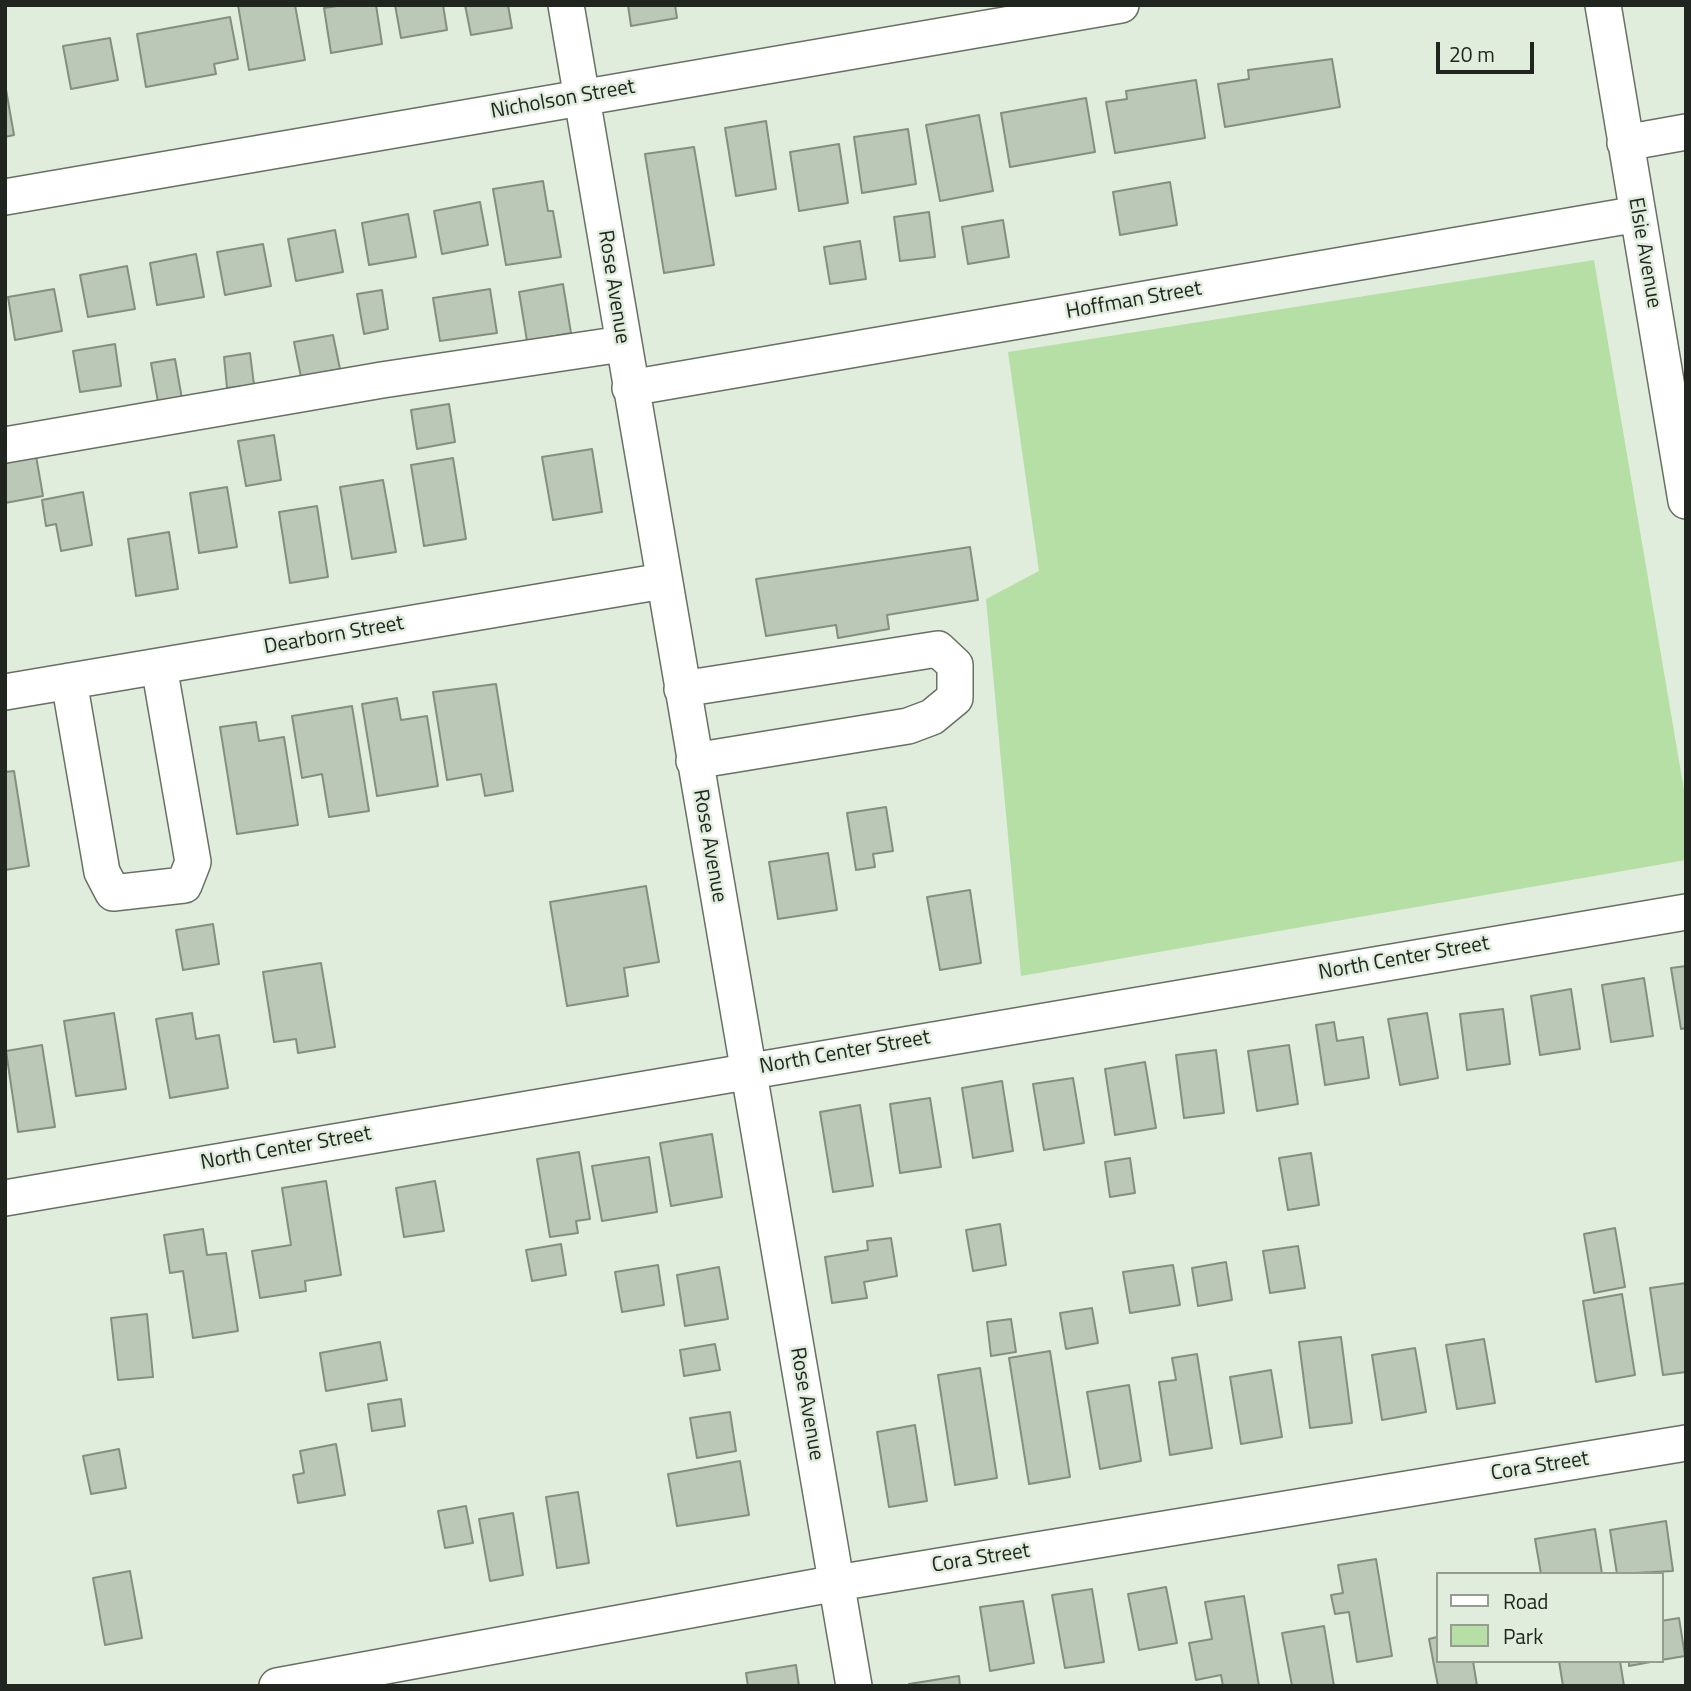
<!DOCTYPE html>
<style>
body{margin:0}
#map{position:relative;width:1691px;height:1691px;overflow:hidden;background:#e0eddc;font-family:"Titillium Web",sans-serif}
canvas{display:block}
.frame{position:absolute;inset:0;border:7px solid #21251f;pointer-events:none}
.legend{position:absolute;left:1436px;top:1572px;width:228px;height:91px;box-sizing:border-box;background:#e0eddc;border:2px solid #949d90;margin:0;padding:9px 12px;list-style:none;font-size:21px;color:#21251f}
.legend li{display:flex;align-items:center;gap:14px;height:35px}
.legend b{width:35px;border:2px solid #949d90}
.scale{position:absolute;left:1436px;top:42px;width:98px;height:32px;box-sizing:border-box;border:4px solid #21251f;border-top:0;padding-left:9px;font-size:21px;line-height:24px;white-space:nowrap;color:#21251f;-webkit-text-stroke:5px #e0eddc;paint-order:stroke}
</style>
<div id="map">
<canvas width="1691" height="1691"></canvas>
<div class="frame"></div>
<ul class="legend">
<li><b style="height:9px;background:#fff"></b>Road</li>
<li><b style="height:19px;background:#b6dfa6"></b>Park</li>
</ul>
<div class="scale">20 m</div>
</div>
<script>
const c = document.querySelector('canvas').getContext('2d');
c.lineJoin = 'round';
function fill(path, color) { c.fillStyle = color; c.fill(path, 'evenodd'); }
function stroke(path, color, width, dash) { c.strokeStyle = color; c.lineWidth = width; c.lineCap = dash ? 'butt' : 'round'; c.setLineDash(dash || []); c.stroke(path); }
function label(font, color, halo, rows, align = 'center') {
  c.font = font + ' "Titillium Web",sans-serif'; c.lineWidth = 5; c.setLineDash([]); c.textBaseline = 'middle'; c.strokeStyle = halo; c.fillStyle = color; for (const [text, x, y, turn = 0] of rows) {
    c.save(); c.translate(x, y); c.rotate((+turn || 0) * Math.PI / 180); c.textAlign = isNaN(turn) ? turn : align; if (halo) c.strokeText(text, 0, 0); c.fillText(text, 0, 0); c.restore();
  }
}
const green = new Path2D(`
 M1594,260L1686,802V860L1021,976L986,599L1039,571L1008,352Z`);
const building = new Path2D(`
 M238,5H295L305,60L249,70Z
 M343,5H376L382,44L331,53L324,8Z
 M395,5H443L447,30L401,38Z
 M465,5H508L512,28L471,35Z
 M628,5H675L677,18L631,26Z
 M230,17L238,59L214,64L216,74L146,87L137,34Z
 M110,38L118,80L71,89L63,46Z
 M1332,59L1340,107L1225,127L1218,84L1249,79L1248,70Z
 M1196,80L1205,138L1115,153L1106,102L1127,99L1126,91Z
 M5,84L14,135L5,137Z
 M1086,98L1095,152L1010,167L1001,113Z
 M979,115L993,191L940,201L926,125Z
 M766,121L776,189L736,196L725,128Z
 M908,129L916,184L862,193L854,137Z
 M839,144L848,203L799,211L790,152Z
 M694,147L714,265L664,273L645,154Z
 M543,181L548,211H553L561,257L506,265L493,189Z
 M1170,182L1177,225L1120,235L1113,192Z
 M480,202L488,245L442,254L434,211Z
 M929,212L935,257L900,261L894,217Z
 M408,214L416,257L369,265L362,223Z
 M1003,220L1009,257L968,264L962,227Z
 M335,230L343,272L296,281L288,239Z
 M860,241L866,279L830,284L824,247Z
 M263,244L271,286L225,295L217,252Z
 M196,254L204,297L157,305L150,263Z
 M127,266L135,309L88,317L80,275Z
 M563,284L571,333L527,341L519,292Z
 M54,289L62,331L15,340L8,297Z
 M490,289L497,333L440,341L433,298Z
 M382,290L388,329L364,334L357,294Z
 M333,335L340,369L301,377L294,342Z
 M115,344L121,386L80,392L73,351Z
 M250,353L254,385L227,388L224,357Z
 M175,359L182,399L158,402L151,363Z
 M449,404L455,442L417,449L411,410Z
 M274,435L281,480L246,486L238,441Z
 M592,449L602,512L553,520L542,457Z
 M35,450L43,496L5,503V455Z
 M453,458L466,539L424,546L411,465Z
 M383,480L396,552L352,559L340,487Z
 M227,487L237,547L199,553L190,493Z
 M83,492L92,545L61,551L56,524L46,526L42,500Z
 M317,506L328,577L290,583L279,512Z
 M169,532L178,589L136,596L128,539Z
 M970,547L978,600L887,615L889,629L838,638L836,625L766,636L756,579Z
 M496,684L513,791L485,796L481,774L447,780L433,692Z
 M397,698L401,720L427,716L438,786L377,796L362,704Z
 M352,706L369,811L329,817L322,774L302,778L292,716Z
 M256,722L259,741L284,737L298,825L237,834L220,727Z
 M14,771L29,866L5,870V772Z
 M886,807L893,851L873,854L875,867L856,870L847,813Z
 M828,853L837,910L778,919L769,862Z
 M646,886L659,962L624,968L628,996L567,1006L550,902Z
 M970,890L981,963L940,970L927,897Z
 M213,924L219,964L183,970L176,930Z
 M321,963L335,1047L298,1053L296,1039L274,1042L263,972Z
 M1686,966V1028L1681,1029L1671,968Z
 M1644,978L1653,1036L1611,1042L1602,985Z
 M1571,989L1580,1049L1540,1055L1531,996Z
 M1503,1009L1510,1064L1467,1070L1460,1014Z
 M114,1013L126,1089L76,1096L64,1021Z
 M192,1013L196,1039L219,1035L228,1088L170,1098L156,1019Z
 M1427,1013L1438,1078L1400,1085L1388,1019Z
 M1334,1022L1337,1041L1363,1037L1369,1078L1325,1085L1316,1025Z
 M42,1045L55,1127L18,1132L6,1051Z
 M1289,1045L1298,1104L1257,1111L1248,1051Z
 M1216,1050L1224,1113L1184,1118L1176,1055Z
 M1145,1062L1156,1128L1115,1135L1105,1069Z
 M1073,1078L1084,1143L1044,1150L1033,1084Z
 M1002,1081L1013,1151L973,1158L962,1088Z
 M930,1098L941,1167L900,1173L890,1104Z
 M860,1105L873,1186L833,1192L820,1112Z
 M712,1134L722,1197L671,1206L660,1143Z
 M579,1152L590,1219L576,1221L578,1233L550,1237L537,1159Z
 M1311,1153L1319,1205L1288,1210L1279,1158Z
 M649,1157L657,1212L602,1221L592,1166Z
 M1130,1158L1135,1193L1110,1197L1105,1162Z
 M326,1181L341,1275L305,1281L306,1291L260,1298L252,1251L291,1245L282,1188Z
 M435,1181L444,1231L404,1237L396,1188Z
 M1000,1224L1006,1265L973,1271L966,1230Z
 M1615,1228L1625,1287L1594,1293L1584,1234Z
 M203,1229L207,1255L226,1253L238,1331L193,1338L183,1271L170,1273L164,1235Z
 M891,1238L897,1276L864,1282L867,1298L832,1303L825,1257L868,1250L867,1241Z
 M561,1244L566,1275L532,1281L526,1250Z
 M1298,1246L1305,1288L1270,1293L1263,1251Z
 M1226,1262L1232,1300L1198,1306L1192,1268Z
 M658,1265L664,1305L622,1312L615,1272Z
 M1173,1265L1180,1305L1130,1313L1123,1272Z
 M719,1267L728,1319L685,1326L677,1275Z
 M1686,1283V1372L1663,1375L1650,1288Z
 M1622,1294L1635,1375L1596,1382L1583,1301Z
 M1092,1308L1098,1343L1066,1349L1060,1313Z
 M147,1314L153,1377L118,1380L111,1318Z
 M1011,1319L1016,1352L991,1356L987,1322Z
 M1341,1337L1352,1423L1310,1428L1299,1342Z
 M1484,1339L1495,1403L1457,1409L1446,1345Z
 M380,1342L387,1380L326,1391L320,1353Z
 M715,1344L720,1370L684,1376L680,1350Z
 M1415,1348L1426,1412L1382,1420L1372,1355Z
 M1050,1351L1070,1477L1029,1484L1009,1358Z
 M1197,1354L1212,1448L1170,1455L1159,1382L1176,1380L1172,1358Z
 M980,1368L997,1478L955,1485L938,1375Z
 M1271,1370L1282,1437L1241,1444L1230,1377Z
 M1129,1385L1141,1461L1100,1469L1087,1392Z
 M401,1399L405,1426L372,1431L368,1404Z
 M730,1412L736,1451L697,1458L690,1418Z
 M915,1425L927,1501L889,1507L877,1432Z
 M336,1444L345,1495L298,1503L293,1475L304,1473L300,1451Z
 M119,1449L126,1488L91,1494L83,1456Z
 M740,1461L749,1515L677,1526L668,1474Z
 M578,1492L589,1563L557,1568L546,1497Z
 M466,1506L473,1543L445,1548L438,1511Z
 M513,1513L523,1575L490,1581L479,1519Z
 M1666,1521L1673,1571L1617,1574L1610,1530Z
 M1595,1529L1602,1574H1541L1535,1539Z
 M1376,1559L1392,1656L1357,1662L1349,1612L1335,1614L1331,1595L1343,1593L1338,1565Z
 M130,1571L142,1638L105,1645L93,1578Z
 M1166,1587L1177,1643L1139,1650L1128,1594Z
 M1092,1589L1104,1662L1065,1668L1052,1595Z
 M1244,1596L1259,1686H1223L1221,1675L1196,1680L1189,1643L1212,1639L1205,1602Z
 M1023,1601L1034,1663L990,1671L980,1607Z
 M1679,1618L1685,1656L1661,1660V1621Z
 M1324,1626L1334,1686H1292L1282,1633Z
 M1437,1637V1661H1473L1477,1686H1438L1429,1639Z
 M1559,1661H1620L1624,1686H1563Z
 M1629,1661H1656L1629,1666Z
 M796,1665L799,1686H748L746,1673Z
 M959,1676L960,1686H910L909,1684Z`);
const minor = new Path2D(`
 M566,5L854,1686
 M1603,5L1686,501
 M1625,143L1686,132
 M5,197L1121,5
 M630,388L1638,214
 M5,445L382,380L622,344
 M69,681L102,872L113,893L184,885L193,862L159,666
 M682,689L938,649L955,665V698L932,717L908,726L694,761
 M5,692L663,581
 M5,1198L1686,912
 M277,1686L837,1583L1686,1443`);
const streetNames = [
 ["Nicholson Street",563,100,-10],
 ["Elsie Avenue",1644,253,80],
 ["Rose Avenue",613,287,81],
 ["Hoffman Street",1134,301,-10],
 ["Dearborn Street",334,636,-10],
 ["Rose Avenue",709,846,80],
 ["North Center Street",1404,959,-10],
 ["North Center Street",845,1053,-10],
 ["North Center Street",286,1149,-10],
 ["Rose Avenue",806,1404,80],
 ["Cora Street",1540,1467,-9],
 ["Cora Street",981,1559,-9]
];
fill(green, '#b6dfa6');
fill(building, '#bbc7b7');
stroke(building, '#848f7f', 2);
stroke(minor, '#667162', 38);
stroke(minor, '#fff', 35);
label('21px', '#21251f', '#e0eddc', streetNames);
</script>
